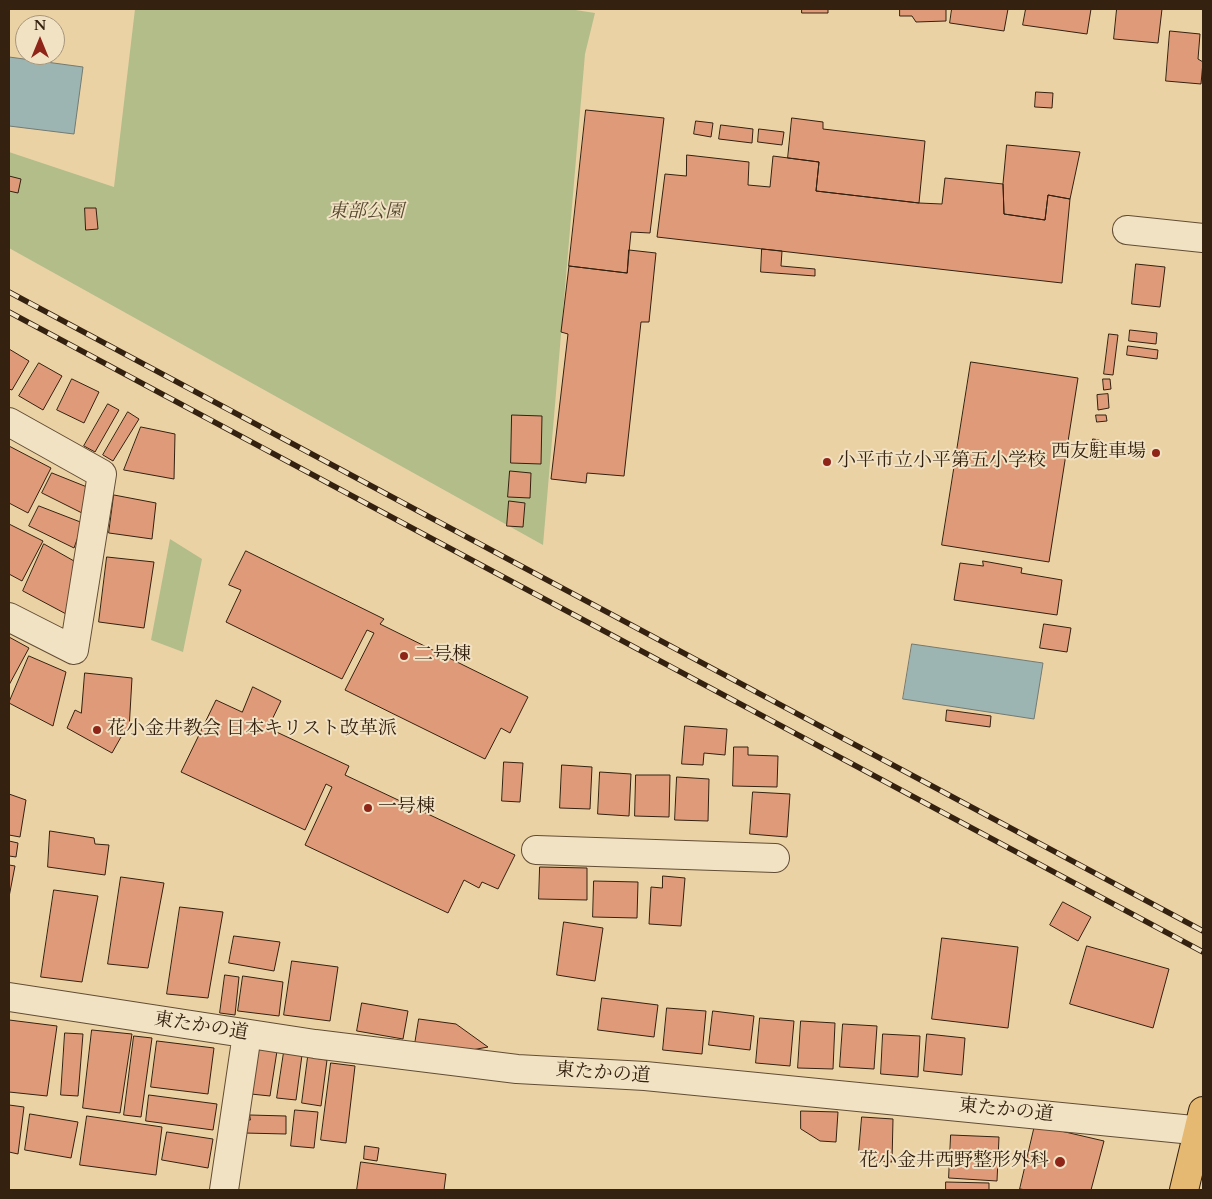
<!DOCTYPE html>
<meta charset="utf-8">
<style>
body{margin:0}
#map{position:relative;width:1212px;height:1199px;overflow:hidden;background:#ebd2a5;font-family:Cardo,serif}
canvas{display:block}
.frame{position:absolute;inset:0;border:10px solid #34210f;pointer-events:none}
.north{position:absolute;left:15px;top:15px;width:50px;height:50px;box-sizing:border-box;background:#f2e2c4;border:1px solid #a6957c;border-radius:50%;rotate:0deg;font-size:14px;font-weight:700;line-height:20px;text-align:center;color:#34210f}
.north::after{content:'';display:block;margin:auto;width:18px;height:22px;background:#8f2418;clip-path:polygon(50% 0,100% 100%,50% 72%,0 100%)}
</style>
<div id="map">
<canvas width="1212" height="1199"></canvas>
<div class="frame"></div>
<div class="north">N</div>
</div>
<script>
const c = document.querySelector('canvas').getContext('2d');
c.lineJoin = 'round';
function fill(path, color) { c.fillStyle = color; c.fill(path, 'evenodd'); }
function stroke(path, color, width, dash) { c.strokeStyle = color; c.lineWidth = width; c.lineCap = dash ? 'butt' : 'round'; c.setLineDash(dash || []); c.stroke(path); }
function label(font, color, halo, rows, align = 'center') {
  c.font = font + ' Cardo,"Noto Serif JP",serif'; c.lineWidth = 4; c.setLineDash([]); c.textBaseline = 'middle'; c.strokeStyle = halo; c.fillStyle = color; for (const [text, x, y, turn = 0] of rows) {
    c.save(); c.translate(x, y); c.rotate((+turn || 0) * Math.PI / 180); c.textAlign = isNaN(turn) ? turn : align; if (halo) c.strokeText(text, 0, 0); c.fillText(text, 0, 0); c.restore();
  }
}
const green = new Path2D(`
 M135,9H569L595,13L585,54L543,545L9,248V152L114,187Z
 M170,539L202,559L183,652L151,640Z`);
const water = new Path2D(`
 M9,57L83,67L74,134L9,126Z
 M912,644L1043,663L1034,719L903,699Z`);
const building = new Path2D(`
 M802,9H828V13H802Z
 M900,9H946V21L916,22L912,16H900Z
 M952,9H1008L1004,31L950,23Z
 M1026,9H1091L1087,34L1023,25Z
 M1117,9H1162L1158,43L1114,39Z
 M1170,31L1200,34L1198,59L1203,62L1201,84L1166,81Z
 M1036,92L1053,93L1052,108L1035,107Z
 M586,110L664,118L650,233L631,232L627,273L569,266Z
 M792,118L823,122V129L925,141L919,203L816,191L819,162L788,158Z
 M696,121L713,123L711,137L694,134Z
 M721,125L753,129L752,143L719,139Z
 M759,129L784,132L782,145L758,142Z
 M1007,145L1080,152L1070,199L1048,195L1045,220L1004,214L1003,184Z
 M687,155L749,162L748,185L770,187L773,156L819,162L816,191L919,203L942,204L945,178L1003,184L1004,214L1045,220L1048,195L1070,199L1062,283L657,237L665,174L686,176Z
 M9,176L21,179L18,193L9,191Z
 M85,208H96L98,229L86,230Z
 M762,249L782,251L781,266L815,269V276L761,272Z
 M629,250L656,253L649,322H641L624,476L587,473L586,483L551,479L568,334L561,332L569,266L627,273Z
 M1136,264L1165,267L1160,307L1132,304Z
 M1130,330L1157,333L1156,344L1129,341Z
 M1109,334L1118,335L1113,375L1104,374Z
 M1128,346L1158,350L1157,359L1127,355Z
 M9,349L29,361L12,390L9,389Z
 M971,362L1078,378L1049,562L942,545Z
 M39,363L62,376L43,410L19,396Z
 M72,379L99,392L84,423L57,410Z
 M1103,379H1110L1111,389L1104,390Z
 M1108,394L1109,408L1098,410L1097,395Z
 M108,404L119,410L95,452L84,446Z
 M128,412L139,419L113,461L103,455Z
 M512,415L542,416L541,464L511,463Z
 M1096,415H1106L1107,421L1097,422Z
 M141,427L175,434L174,479L124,470Z
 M1093,439L1100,440L1098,459L1091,458Z
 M9,446L51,468L28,513L9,503Z
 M510,471L531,473L530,498L508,497Z
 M52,473L92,489L84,514L42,493Z
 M114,495L156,503L152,539L109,533Z
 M509,501L525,503L523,527L507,526Z
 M39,506L83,523L74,548L29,526Z
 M9,524L43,541L22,581L9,574Z
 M44,544L74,561L68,615L23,591Z
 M246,551L384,619L380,624L528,697L510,733L501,728L485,759L345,690L374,633L367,630L342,679L226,622L241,590L229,585Z
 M107,557L154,562L144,628L99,622Z
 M983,561L1022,568L1021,573L1062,580L1057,615L954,600L960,563L983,566Z
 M1044,624L1071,628L1067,652L1040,648Z
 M9,637L29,648L9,685Z
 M29,656L66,672L53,726L9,703Z
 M85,673L132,678L129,730H120L121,737L112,753L67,728L75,710L81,713Z
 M253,687L281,701L268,728L349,766L345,775L515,855L498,889L482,882L479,888L464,880L448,913L305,845L332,787L326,784L305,830L181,772L216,700L242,712Z
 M947,710L991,716L990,727L946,721Z
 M685,726L727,729L725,755L704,753L703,765L682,764Z
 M734,747H748V755L778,756L777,787L733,786Z
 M504,762L523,763L520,802L502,801Z
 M562,765L592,767L590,809L560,808Z
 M600,772L631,774L629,816L598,814Z
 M636,775H670L669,817L635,816Z
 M677,777L709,779L708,821L675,820Z
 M753,792L790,794L787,837L750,834Z
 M9,794L26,800L20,837L9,835Z
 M50,831L94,838L95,844L109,845L105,875L48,867Z
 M9,841L18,843L16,857L9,856Z
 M9,865L15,866L9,897Z
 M540,867L587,868V900L539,899Z
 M663,876L685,878L681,926L649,924L651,887L662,888Z
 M121,877L164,883L148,968L108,964Z
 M594,881L638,882L637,918L593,917Z
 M54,890L98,896L82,982L41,977Z
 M1063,902L1091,917L1078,941L1050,925Z
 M180,907L223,912L208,998L167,994Z
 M564,922L603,928L595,981L557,975Z
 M234,936L280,942L274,971L229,963Z
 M942,938L1018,947L1008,1028L932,1019Z
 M1087,946L1169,969L1153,1028L1070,1004Z
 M292,961L338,967L330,1021L284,1015Z
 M225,975L239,977L235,1015L220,1013Z
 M243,976L283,982L279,1016L238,1011Z
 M602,998L658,1005L654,1037L598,1030Z
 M362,1003L408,1011L403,1039L357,1031Z
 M667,1008L706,1011L702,1054L663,1050Z
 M713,1011L754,1016L750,1050L709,1045Z
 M760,1018L794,1021L790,1066L756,1063Z
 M419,1019L456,1024L488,1047L461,1052L415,1044Z
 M9,1020L57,1026L47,1096L9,1092Z
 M801,1021L835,1023L833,1069L798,1068Z
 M843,1024L877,1026L874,1069L840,1067Z
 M92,1030L132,1034L120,1113L83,1108Z
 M65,1033L83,1034L78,1096L61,1095Z
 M883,1034L920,1036L918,1077L881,1074Z
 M927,1034L965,1038L962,1075L924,1071Z
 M134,1036L152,1038L141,1117L124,1115Z
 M157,1041L214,1048L208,1094L151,1087Z
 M258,1049L277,1051L270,1096L251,1094Z
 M284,1052L302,1055L296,1100L277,1098Z
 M308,1057L327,1060L321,1106L302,1103Z
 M331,1063L355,1066L346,1143L321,1140Z
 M149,1095L217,1104L213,1130L146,1121Z
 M9,1105L24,1107L18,1154L9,1152Z
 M295,1110L318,1112L314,1148L291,1146Z
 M801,1111L838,1112L836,1142L820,1141L801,1129Z
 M30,1114L78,1122L71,1158L25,1150Z
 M250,1115L286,1116V1134L244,1133V1120H250Z
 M87,1116L162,1127L156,1175L80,1165Z
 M862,1117L893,1119L892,1162L874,1161V1153L859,1152Z
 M1035,1125L1104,1141L1091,1190H1026L1020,1189Z
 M167,1132L213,1139L208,1168L162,1160Z
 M951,1135L999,1137L997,1181L949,1178Z
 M365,1146L379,1148L377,1161L364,1159Z
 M361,1162L446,1174L444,1190H357Z
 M946,1182L989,1183V1190H946Z`);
const street = new Path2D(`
 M1127,230L1203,238
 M9,422L102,474L74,650L9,617
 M536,850L775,858
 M9,997L315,1044L517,1069L645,1076L1203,1131
 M224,1190L247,1034`);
const primary = new Path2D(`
 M1184,1190L1203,1111`);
const rail = new Path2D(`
 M9,292L1203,931
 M9,312L1203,952`);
const markers = [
 [1156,453,5,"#8f2418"],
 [827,462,5,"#8f2418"],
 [404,656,5,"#8f2418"],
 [97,730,5,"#8f2418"],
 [368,808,5,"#8f2418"],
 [1060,1162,6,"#8f2418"]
];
const parkNames = [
 ["東部公園",366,213]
];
const poiNames = [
 ["西友駐車場",1146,453,"right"],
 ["小平市立小平第五小学校",837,462],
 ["二号棟",414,656],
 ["花小金井教会 日本キリスト改革派",107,730],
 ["一号棟",378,808],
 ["花小金井西野整形外科",1049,1162,"right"]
];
const streetNames = [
 ["東たかの道",201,1027,9],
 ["東たかの道",603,1074,4],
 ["東たかの道",1006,1111,6]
];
fill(green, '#b3bd8a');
fill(water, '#9db5b2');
stroke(water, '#737a71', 1);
fill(building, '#df9b79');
stroke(building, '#34210f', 1);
stroke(street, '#624d34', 30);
stroke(primary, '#34210f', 30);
stroke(street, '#f2e2c4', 28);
stroke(primary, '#e6b972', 28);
stroke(rail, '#34210f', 5.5);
stroke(rail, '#f2e2c4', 4, [11]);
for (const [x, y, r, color] of markers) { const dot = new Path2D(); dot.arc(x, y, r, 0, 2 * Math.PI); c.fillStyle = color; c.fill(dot); stroke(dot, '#f2e2c4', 2); }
label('italic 19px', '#54482e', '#f2e2c4', parkNames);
label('19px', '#34210f', '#f2e2c4', poiNames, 'left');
label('19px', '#34210f', '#f2e2c4', streetNames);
</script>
